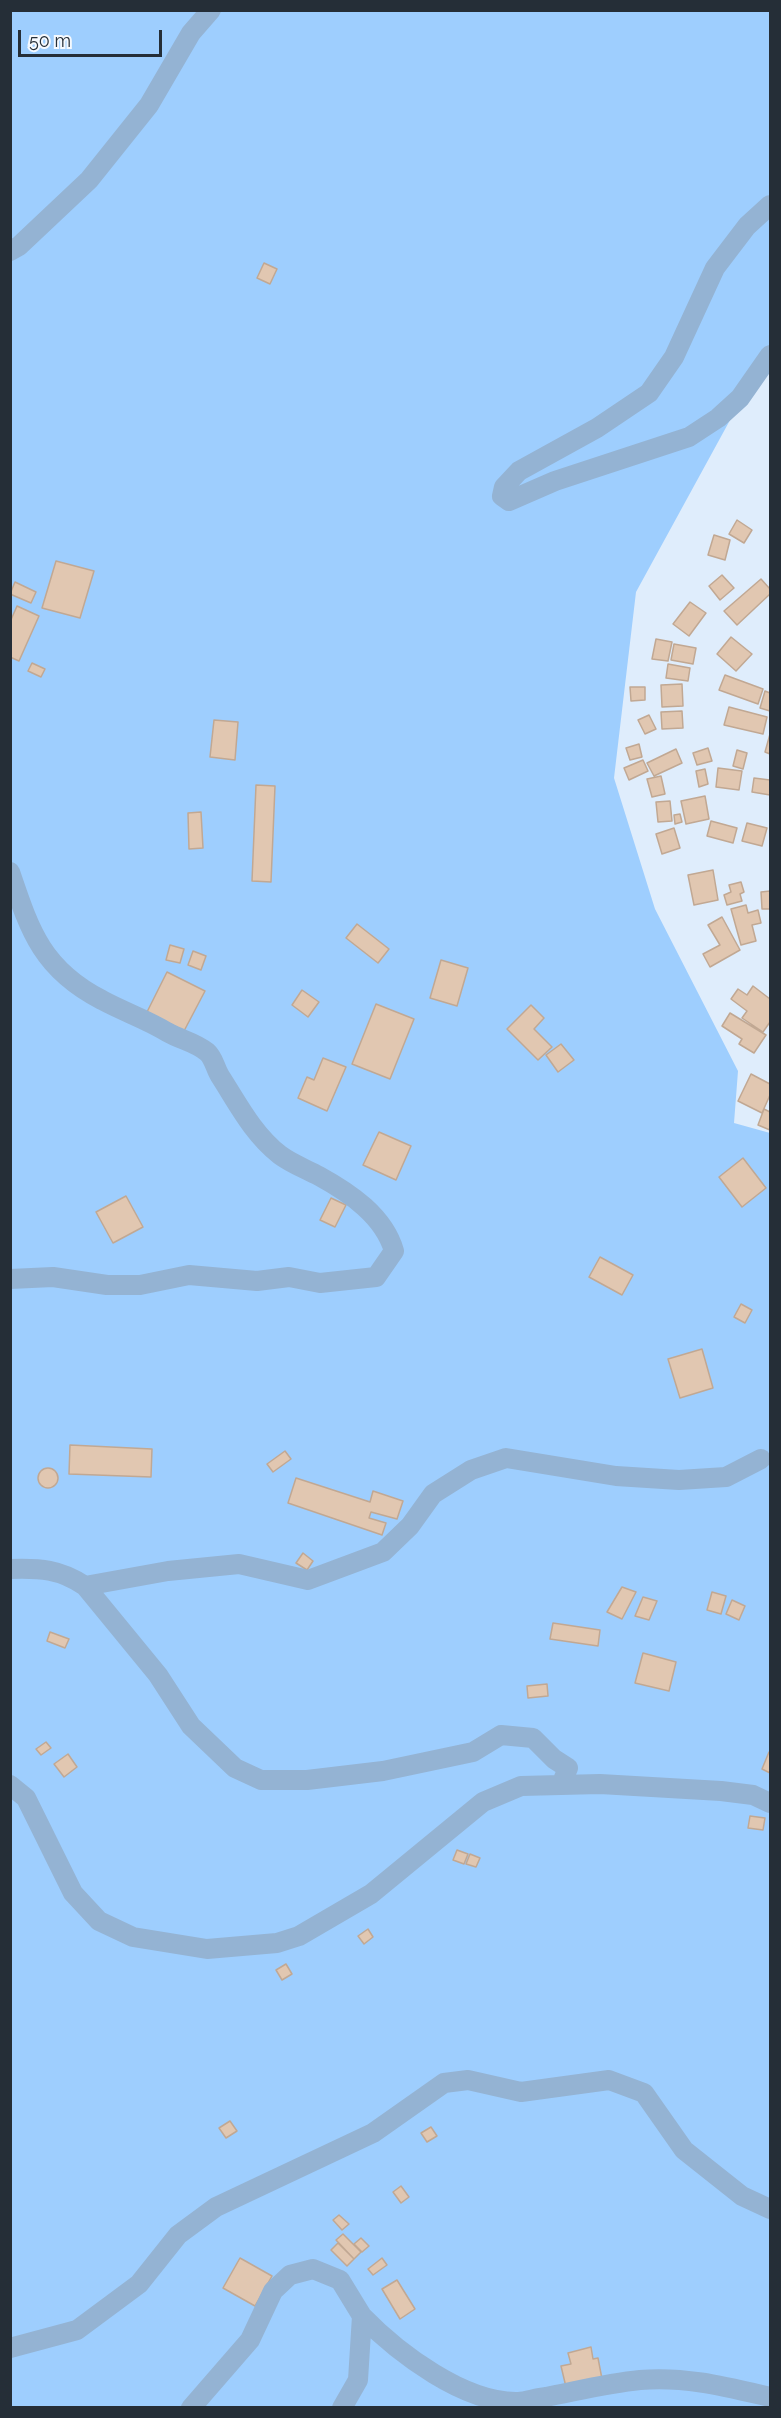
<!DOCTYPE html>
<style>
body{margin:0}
#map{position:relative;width:781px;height:2418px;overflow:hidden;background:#dfedfc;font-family:Raleway,sans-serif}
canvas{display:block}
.frame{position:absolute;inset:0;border:12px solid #252e37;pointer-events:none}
.scale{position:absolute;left:18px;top:30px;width:144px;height:27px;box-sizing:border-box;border:3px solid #252e37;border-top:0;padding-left:8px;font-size:18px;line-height:21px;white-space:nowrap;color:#252e37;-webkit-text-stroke:4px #f5f9fe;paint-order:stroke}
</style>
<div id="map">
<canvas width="781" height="2418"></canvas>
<div class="frame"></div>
<div class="scale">50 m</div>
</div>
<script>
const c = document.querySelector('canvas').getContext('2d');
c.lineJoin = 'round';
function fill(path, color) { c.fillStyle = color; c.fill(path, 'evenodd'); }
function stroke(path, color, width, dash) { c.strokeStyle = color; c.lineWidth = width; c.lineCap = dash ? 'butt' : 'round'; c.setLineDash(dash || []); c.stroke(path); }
const green = new Path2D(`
 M11,11H770V347L636,592L614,778L655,909L738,1071L734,1123L770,1133V2407L11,2408Z`);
const building = new Path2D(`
 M264,263L277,269L270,284L257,278Z
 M737,520L752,530L744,543L729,534Z
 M714,535L730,540L725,560L708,555Z
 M56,561L94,571L80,618L42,608Z
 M722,575L734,588L720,600L709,586Z
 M761,579L770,589V594L737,625L724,611Z
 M15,582L36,592L31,603L10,594Z
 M690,602L706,613L689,636L673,624Z
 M17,606L39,616L19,661L10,657V622Z
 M731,637L752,654L736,671L717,654Z
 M656,639L672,642L668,661L652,659Z
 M674,644L696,648L693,664L671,660Z
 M32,663L45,669L41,677L28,671Z
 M668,664L690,668L688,681L666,678Z
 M725,675L763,689L758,704L719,690Z
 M682,684L683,706L662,707L661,685Z
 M630,687H645V700L631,701Z
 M765,691L770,693V711L760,708Z
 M729,707L767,717L763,734L724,725Z
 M682,711L683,728L662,729L661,712Z
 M649,715L656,729L645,734L638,720Z
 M214,720L238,722L235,760L210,757Z
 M770,734V754L765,752Z
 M639,744L642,757L630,760L626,748Z
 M708,748L712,761L697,765L693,753Z
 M676,749L682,763L654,776L647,763Z
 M737,750L747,753L743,769L733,766Z
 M643,760L648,771L629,780L624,768Z
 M718,768L742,771L739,790L716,787Z
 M705,769L708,784L699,787L696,771Z
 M661,776L665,794L652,797L647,779Z
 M754,778L770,780V795L752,792Z
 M256,785L275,786L271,882L252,881Z
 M705,796L709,819L686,824L681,801Z
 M670,801L672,821L658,822L656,802Z
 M201,812L203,848L189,849L188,813Z
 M680,814L682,822L675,824L674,815Z
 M711,821L737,828L733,843L707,836Z
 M747,823L767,828L762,846L742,841Z
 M674,828L680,848L662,854L656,834Z
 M713,870L718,900L694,905L688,875Z
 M741,882L744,892L740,894L742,901L727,905L724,895L731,892L729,885Z
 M770,891V909H762L761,892Z
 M746,905L748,913L758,910L761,923L752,925L756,941L741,945L731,909Z
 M722,917L740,950L710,967L703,954L720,945L708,925Z
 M357,924L389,949L378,963L346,938Z
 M170,945L184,949L180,963L166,960Z
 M193,951L206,956L201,970L188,965Z
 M441,960L468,968L457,1006L430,998Z
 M167,972L205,991L184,1031L147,1012Z
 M753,986L770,999V1022L763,1032L742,1018L747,1011L731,999L738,989L747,995Z
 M302,990L319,1002L308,1017L292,1005Z
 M376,1004L414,1019L390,1079L352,1064Z
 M531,1005L544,1018L534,1029L552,1047L538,1060L507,1029Z
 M730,1013L766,1035L754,1053L739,1044L742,1039L722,1026Z
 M561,1044L574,1060L558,1072L546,1055Z
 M323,1058L346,1067L327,1111L298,1098L307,1077L314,1080Z
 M751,1074L770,1084V1095L762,1113L738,1101Z
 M764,1109L770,1112V1130L758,1125Z
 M379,1132L411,1146L396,1180L363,1165Z
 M743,1158L766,1188L742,1207L719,1177Z
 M126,1196L143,1227L113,1243L96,1212Z
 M331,1198L346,1205L335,1227L320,1220Z
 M600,1257L633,1275L622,1295L589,1277Z
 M741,1304L752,1310L745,1323L734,1317Z
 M702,1349L713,1388L680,1398L668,1359Z
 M70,1445L152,1449L151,1477L69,1474Z
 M285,1451L291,1459L273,1472L267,1464Z
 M38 1478a10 10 0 1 1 20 0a10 10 0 1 1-20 0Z
 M296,1478L370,1502L373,1491L403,1501L397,1519L371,1512L369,1518L386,1523L382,1535L288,1503Z
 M303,1553L313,1561L307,1570L296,1563Z
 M622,1587L636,1592L622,1619L607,1612Z
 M712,1592L726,1596L721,1614L707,1610Z
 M643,1597L657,1601L649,1620L635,1616Z
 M732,1600L745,1606L739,1620L726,1614Z
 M553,1623L600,1630L598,1646L550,1639Z
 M50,1632L69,1639L65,1648L47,1641Z
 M643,1653L676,1662L669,1691L635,1683Z
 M547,1684L548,1696L528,1698L527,1686Z
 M46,1742L51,1748L41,1755L36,1749Z
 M769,1752H770V1773L762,1769Z
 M68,1754L77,1767L64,1777L54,1764Z
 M750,1816L765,1818L763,1830L748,1828Z
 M457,1850L468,1854L464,1864L453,1860Z
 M470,1854L480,1858L476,1867L466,1864Z
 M368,1929L373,1937L364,1944L358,1936Z
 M286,1964L292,1974L282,1980L276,1970Z
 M230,2121L237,2131L226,2138L219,2128Z
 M431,2127L437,2136L427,2142L421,2133Z
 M401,2186L409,2197L401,2203L393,2192Z
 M339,2215L349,2224L342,2230L333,2220Z
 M343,2234L361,2252L354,2259L336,2240Z
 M361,2238L369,2246L362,2252L354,2244Z
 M338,2243L354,2259L347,2266L331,2250Z
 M240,2258L272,2276L255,2306L223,2288Z
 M382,2258L387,2265L373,2275L368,2269Z
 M397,2280L415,2309L400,2319L382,2289Z
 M591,2347L593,2359L598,2358L602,2379L566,2387L561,2366L571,2364L568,2353Z`);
const minor = new Path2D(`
 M770,205L747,226L715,268L674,357L649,393L597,428L519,471L504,487L502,496L509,501L555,481L689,437L718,418L740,398L770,355
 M10,251L19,246L89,180L149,105L191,33L211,10
 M10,872C30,931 42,969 102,1000C124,1012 146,1019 167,1032C181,1040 195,1042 207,1052C214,1058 215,1068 220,1076C238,1104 253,1134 280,1155C292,1164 306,1169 319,1176C350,1193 384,1216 394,1251L376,1277L320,1283L289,1277L257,1281L189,1275L140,1285H107L53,1277L10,1279
 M10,1569C40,1568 60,1569 85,1586L158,1675L191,1726L235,1768L261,1780H307L383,1771L473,1752L501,1735L533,1738L554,1759L568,1768L561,1785
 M85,1586L168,1571L239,1564L308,1580L383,1552L410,1526L433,1494L471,1470L506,1458L616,1476L679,1480L726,1477L761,1459
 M10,1785L26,1798L73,1893L99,1921L133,1937L207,1949L277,1943L299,1936L371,1894L483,1802L521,1786L600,1784L721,1791L753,1795L770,1803
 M362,2316C398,2353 465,2404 519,2402C527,2401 537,2398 546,2397C577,2391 609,2383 640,2380C685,2376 727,2387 770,2397
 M10,2348L77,2330L139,2284L178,2235L216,2207L373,2133L444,2083L468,2080L521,2092L609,2080L644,2093L684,2150L742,2196L770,2209
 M191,2408L250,2340L273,2291L290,2275L313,2269L340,2280L362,2316L358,2380L342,2408`);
fill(green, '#9ecefe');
fill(building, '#e1c7b1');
stroke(building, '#c1a893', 1.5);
stroke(minor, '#94b3d3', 20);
</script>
